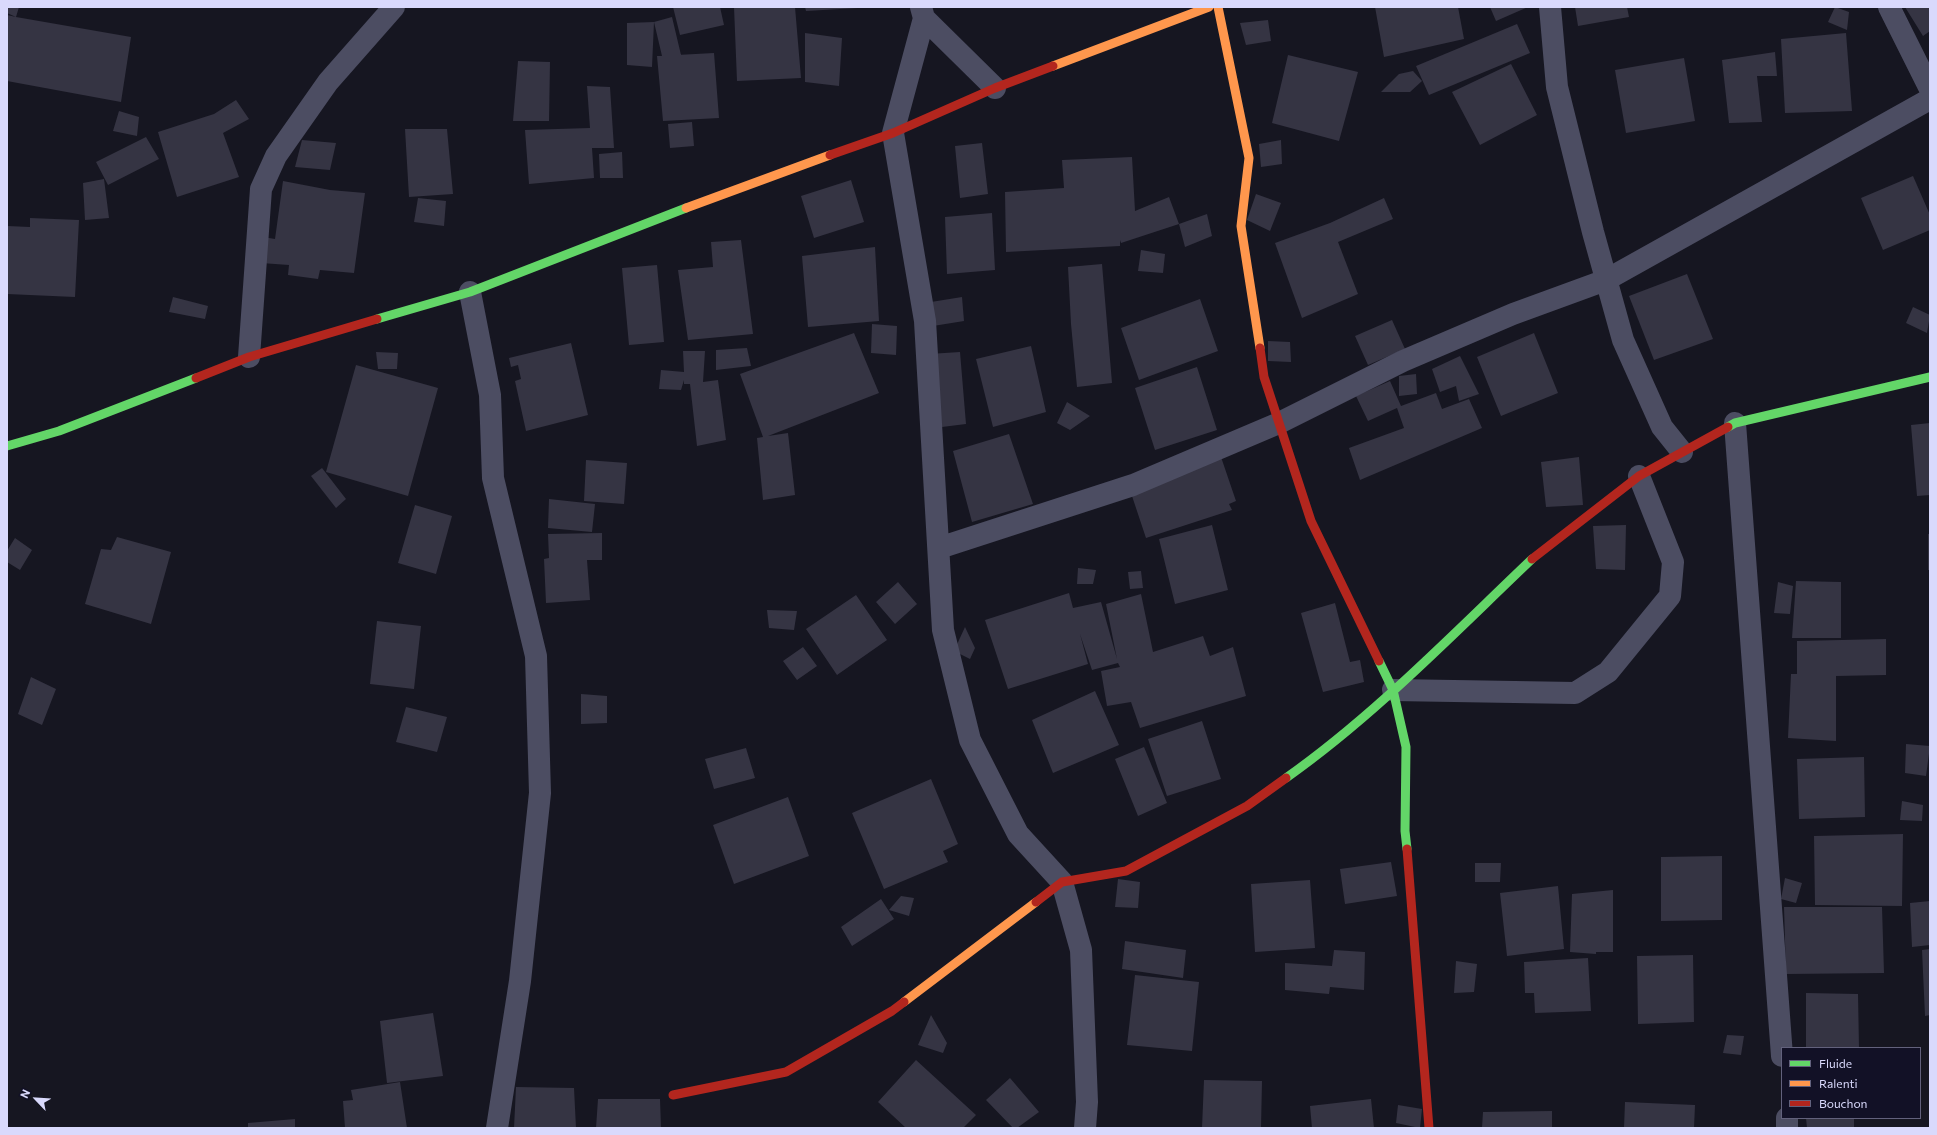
<!DOCTYPE html>
<style>
body{margin:0}
#map{position:relative;width:1937px;height:1135px;overflow:hidden;background:#161621;font-family:Commissioner,sans-serif}
canvas{display:block}
.frame{position:absolute;inset:0;border:8px solid #d9d9fc;pointer-events:none}
.legend{position:absolute;left:1781px;top:1047px;width:140px;height:72px;box-sizing:border-box;background:#121126;border:1px solid #62617c;margin:0;padding:5px 7px;list-style:none;font-size:12px;color:#d9d9fc}
.legend li{display:flex;align-items:center;gap:8px;height:20px}
.legend b{width:20px;border:1px solid #62617c}
.north{position:absolute;left:16px;top:1079px;width:40px;height:40px;-webkit-text-stroke:3px #121126;paint-order:stroke;rotate:295deg;font-size:11px;font-weight:700;line-height:16px;text-align:center;color:#d9d9fc}
.north::after{content:'';display:block;margin:auto;width:14px;height:18px;background:#d9d9fc;clip-path:polygon(50% 0,100% 100%,50% 72%,0 100%)}
</style>
<div id="map">
<canvas width="1937" height="1135"></canvas>
<div class="frame"></div>
<ul class="legend">
<li><b style="height:5px;background:#63d668"></b>Fluide</li>
<li><b style="height:5px;background:#ff974d"></b>Ralenti</li>
<li><b style="height:5px;background:#b3261e"></b>Bouchon</li>
</ul>
<div class="north">N</div>
</div>
<script>
const c = document.querySelector('canvas').getContext('2d');
c.lineJoin = 'round';
function fill(path, color) { c.fillStyle = color; c.fill(path, 'evenodd'); }
function stroke(path, color, width, dash) { c.strokeStyle = color; c.lineWidth = width; c.lineCap = dash ? 'butt' : 'round'; c.setLineDash(dash || []); c.stroke(path); }
const building = new Path2D(`
 M7,7H19L16,17L131,37L121,102L7,81V15L16,17L7,13Z
 M673,7H720L724,25L680,35Z
 M734,7H795L801,78L737,81Z
 M805,7H858V8L806,11Z
 M1375,7H1458L1464,39L1384,57Z
 M1490,7H1528L1496,21Z
 M1575,7H1627L1629,17L1578,26Z
 M1835,7L1849,12L1847,30L1828,22Z
 M1905,7H1930V31L1923,36Z
 M672,17L681,55H677L714,53L719,118L663,121L657,56H662L654,22Z
 M1268,20L1271,41L1246,45L1240,23Z
 M654,22L652,67L627,65V23Z
 M1517,24L1530,53L1429,95L1416,66Z
 M805,33L842,38L839,86L805,82Z
 M1846,33L1852,111L1785,113L1781,39Z
 M1775,52L1777,76H1757L1762,122L1729,123L1722,60Z
 M1288,55L1358,72L1339,141L1272,123Z
 M1684,58L1695,121L1626,133L1615,70Z
 M518,61L550,62L549,121H513Z
 M1511,64L1537,115L1480,145L1452,92Z
 M1413,71L1422,81L1410,92H1381L1399,74Z
 M587,86L610,87L614,148H592L594,178L529,184L525,130L590,128Z
 M236,100L249,119L223,133L239,177L177,197L158,132L214,114Z
 M119,111L139,117L137,136L113,131Z
 M692,122L694,146L670,148L668,124Z
 M405,129H447L453,194L409,197Z
 M146,137L159,159L108,185L96,162Z
 M302,140L336,143L330,170L295,167Z
 M1281,140L1282,164L1261,167L1259,144Z
 M982,143L988,194L960,198L955,146Z
 M622,152L623,178H600L599,154Z
 M1132,157L1135,211L1169,197L1179,224L1207,214L1212,236L1185,247L1179,224L1121,243L1120,240V246L1006,252L1005,192L1064,188L1062,160Z
 M1913,176L1930,215V230L1883,250L1861,198Z
 M104,179L109,218L85,220L83,183Z
 M851,180L864,222L814,238L801,196Z
 M283,181L330,190L365,193L354,273L320,270L318,279L288,275L289,265L261,263L263,237L275,239Z
 M1256,194L1281,203L1270,231L1247,220Z
 M418,198L446,201L444,226L414,222Z
 M1384,198L1393,219L1338,242L1358,294L1302,318L1275,243L1330,223Z
 M992,213L995,270L947,274L945,217Z
 M30,218L79,220L75,297L7,294V226L30,227Z
 M741,240L753,334L688,340L678,270L713,267L711,242Z
 M875,247L879,321L808,327L802,256Z
 M1141,250L1165,254L1163,273L1138,271Z
 M1102,264L1112,383L1077,387L1071,324L1068,267Z
 M657,265L664,342L629,345L622,268Z
 M1687,274L1713,339L1654,360L1629,296Z
 M173,297L208,306L205,319L169,312Z
 M962,297L964,321L933,326L931,302Z
 M1200,299L1218,351L1139,380L1121,328Z
 M1913,307L1930,315L1927,333L1906,323Z
 M1392,320L1405,349L1368,365L1355,336Z
 M872,324L897,326L896,355L871,353Z
 M854,333L879,393L768,436L788,433L795,495L763,500L757,438L763,437L740,374Z
 M1534,333L1558,393L1501,416L1477,357Z
 M1268,341L1290,342L1291,362L1268,361Z
 M571,343L588,415L526,431L515,381L521,379L518,365L511,367L509,358Z
 M1031,346L1046,412L993,427L976,359Z
 M747,348L751,366L716,370V350Z
 M683,351H705L703,382L718,380L726,440L697,446L690,384H684V380L681,390L659,389L661,370L684,372Z
 M376,352L398,353L397,369H378Z
 M960,352L966,424L934,428L929,354Z
 M1460,356L1479,394L1459,401L1456,386L1440,392L1432,369Z
 M356,365L438,388L408,496L326,472Z
 M1197,367L1217,430L1155,450L1135,388Z
 M1416,374L1417,394L1399,396V376Z
 M1390,381L1401,406L1436,393L1442,409L1469,399L1482,428L1360,480L1349,448L1404,428L1397,408L1368,421L1356,396Z
 M1067,402L1090,416L1070,430L1057,423Z
 M1930,423V495L1917,496L1911,425Z
 M1009,434L1033,504L972,522L953,451Z
 M1221,457L1236,501L1229,504L1232,510L1146,538L1129,487Z
 M1579,457L1583,505L1546,507L1541,462Z
 M586,460L627,463L624,504L584,501Z
 M322,468L346,499L336,508L311,476Z
 M549,499L595,504L592,532L548,528Z
 M415,505L452,516L436,574L398,563Z
 M1212,525L1228,590L1175,604L1159,539Z
 M1626,525L1625,570L1596,569L1593,526Z
 M602,533V560H587L590,600L546,603L544,559L549,558L548,534Z
 M1928,534H1930V570H1928Z
 M117,537L171,552L151,624L85,604L101,549L111,550Z
 M15,538L32,550L20,570L7,562V551Z
 M1078,568L1096,570L1093,584H1077Z
 M1141,571L1143,588L1130,589L1128,572Z
 M1796,581L1841,582V638H1792Z
 M898,582L917,604L895,624L876,602Z
 M1778,582L1793,586L1790,614L1774,613Z
 M1069,593L1073,608L1101,602L1117,659L1106,604L1141,594L1153,652L1203,636L1210,656L1233,647L1246,696L1140,728L1131,702L1107,706L1101,671L1120,667L1118,663L1092,670L1080,634L1088,664L1008,689L985,620Z
 M856,595L887,640L837,675L806,629Z
 M1335,603L1350,662L1360,660L1364,682L1323,692L1301,613Z
 M767,610L797,611L794,630L769,628Z
 M377,621L421,626L414,689L370,684Z
 M965,627L975,648L970,659L954,651Z
 M1886,639V675L1836,676V741L1788,738L1791,674H1797V641Z
 M803,647L817,666L797,680L783,661Z
 M31,677L56,689L42,725L18,714Z
 M1095,691L1119,745L1053,773L1032,720Z
 M581,694L607,696V723L581,724Z
 M406,707L447,717L437,752L396,742Z
 M1202,721L1221,779L1167,796L1148,739Z
 M1906,744L1930,746L1926,776L1905,773Z
 M1144,747L1167,803L1138,816L1115,759Z
 M746,748L755,778L714,789L705,759Z
 M1864,757L1865,817L1799,819L1797,759Z
 M931,779L958,844L943,851L948,862L884,889L852,813Z
 M788,797L809,856L734,884L713,825Z
 M1902,801L1923,805L1922,821L1900,820Z
 M1903,834L1902,906L1815,905L1814,836Z
 M1722,856V920L1661,921V857Z
 M1391,862L1397,896L1345,904L1340,869Z
 M1475,863H1501L1500,882H1475Z
 M1785,878L1802,883L1796,903L1781,899Z
 M1118,879L1140,882L1138,908L1115,907Z
 M1310,880L1315,948L1255,952L1251,884Z
 M1558,886L1564,949L1507,956L1500,893Z
 M1613,890V952H1596V954L1570,952L1572,894Z
 M901,896L914,898L909,916L889,910Z
 M881,899L894,919L852,946L841,927Z
 M1930,901V945L1912,947L1910,903Z
 M1784,907H1882L1884,973L1786,974Z
 M1125,941L1186,950L1183,978L1122,969Z
 M1930,949V1015L1925,1016L1922,950Z
 M1334,950L1365,952L1364,990L1330,987L1329,994L1285,990V963L1332,966Z
 M1693,955L1694,1022L1638,1024L1637,956Z
 M1588,958L1591,1011L1535,1013L1534,993H1525L1524,962Z
 M1456,961L1477,964L1474,992L1454,993Z
 M1135,975L1199,982L1192,1051L1127,1045Z
 M1806,993L1858,994L1859,1048H1806Z
 M433,1013L443,1076L387,1083L380,1021Z
 M931,1015L947,1043L943,1053L918,1045Z
 M1727,1035L1744,1036L1741,1055L1723,1053Z
 M916,1060L976,1115L963,1128H906L878,1102Z
 M1010,1078L1039,1112L1017,1128H1013L986,1100Z
 M1204,1080L1262,1081L1261,1128H1202Z
 M400,1082L407,1128H345L343,1101L353,1100L351,1090Z
 M516,1087L574,1088L576,1128H514Z
 M598,1099H660L661,1128H596Z
 M1371,1099L1374,1128H1312L1310,1106Z
 M1625,1102L1695,1105L1694,1128H1624Z
 M1398,1105L1422,1109L1420,1128L1396,1123Z
 M1552,1111V1128H1482L1483,1112Z
 M1806,1118H1854V1128H1807Z
 M295,1119V1128H248V1123Z`);
const street = new Path2D(`
 M921,7L924,18L995,88
 M1550,7L1557,87L1593,232L1623,340L1662,427L1682,452
 M1889,7L1930,89
 M924,18L893,133L925,321L943,630L970,740L1018,834L1062,882L1081,950L1087,1102L1085,1128
 M470,292L490,395L493,478L536,656L540,793L520,981L497,1128
 M249,357L261,189L276,156L328,82L394,7
 M1735,423L1782,1056
 M939,548L1133,485L1279,423L1403,361L1513,314L1606,280L1930,99
 M1393,690L1575,693L1608,672L1670,596L1673,562L1639,476
 M1787,1118V1128`);
const fast = new Path2D(`
 M377,319L470,292L686,208
 M1728,427L1735,423L1930,377
 M7,446L59,431L196,378
 M1379,661L1393,690L1406,747L1405,831L1407,849
 M1286,778C1374,716 1454,633 1532,559`);
const slow = new Path2D(`
 M1218,7L1249,158L1241,226L1260,348
 M1053,66L1209,7
 M686,208L830,155
 M904,1002L1036,902`);
const jam = new Path2D(`
 M830,155L893,133L995,88L1053,66
 M1260,348L1264,377L1311,521L1379,661
 M196,378L249,357L377,319
 M1532,559L1639,476L1728,427
 M1407,849L1429,1128
 M1036,902L1062,882L1126,871L1247,806L1286,778
 M673,1095L786,1072L892,1011L904,1002`);
fill(building, '#353443');
stroke(street, '#4c4d62', 22);
stroke(fast, '#63d668', 9);
stroke(slow, '#ff974d', 9);
stroke(jam, '#b3261e', 9);
</script>
